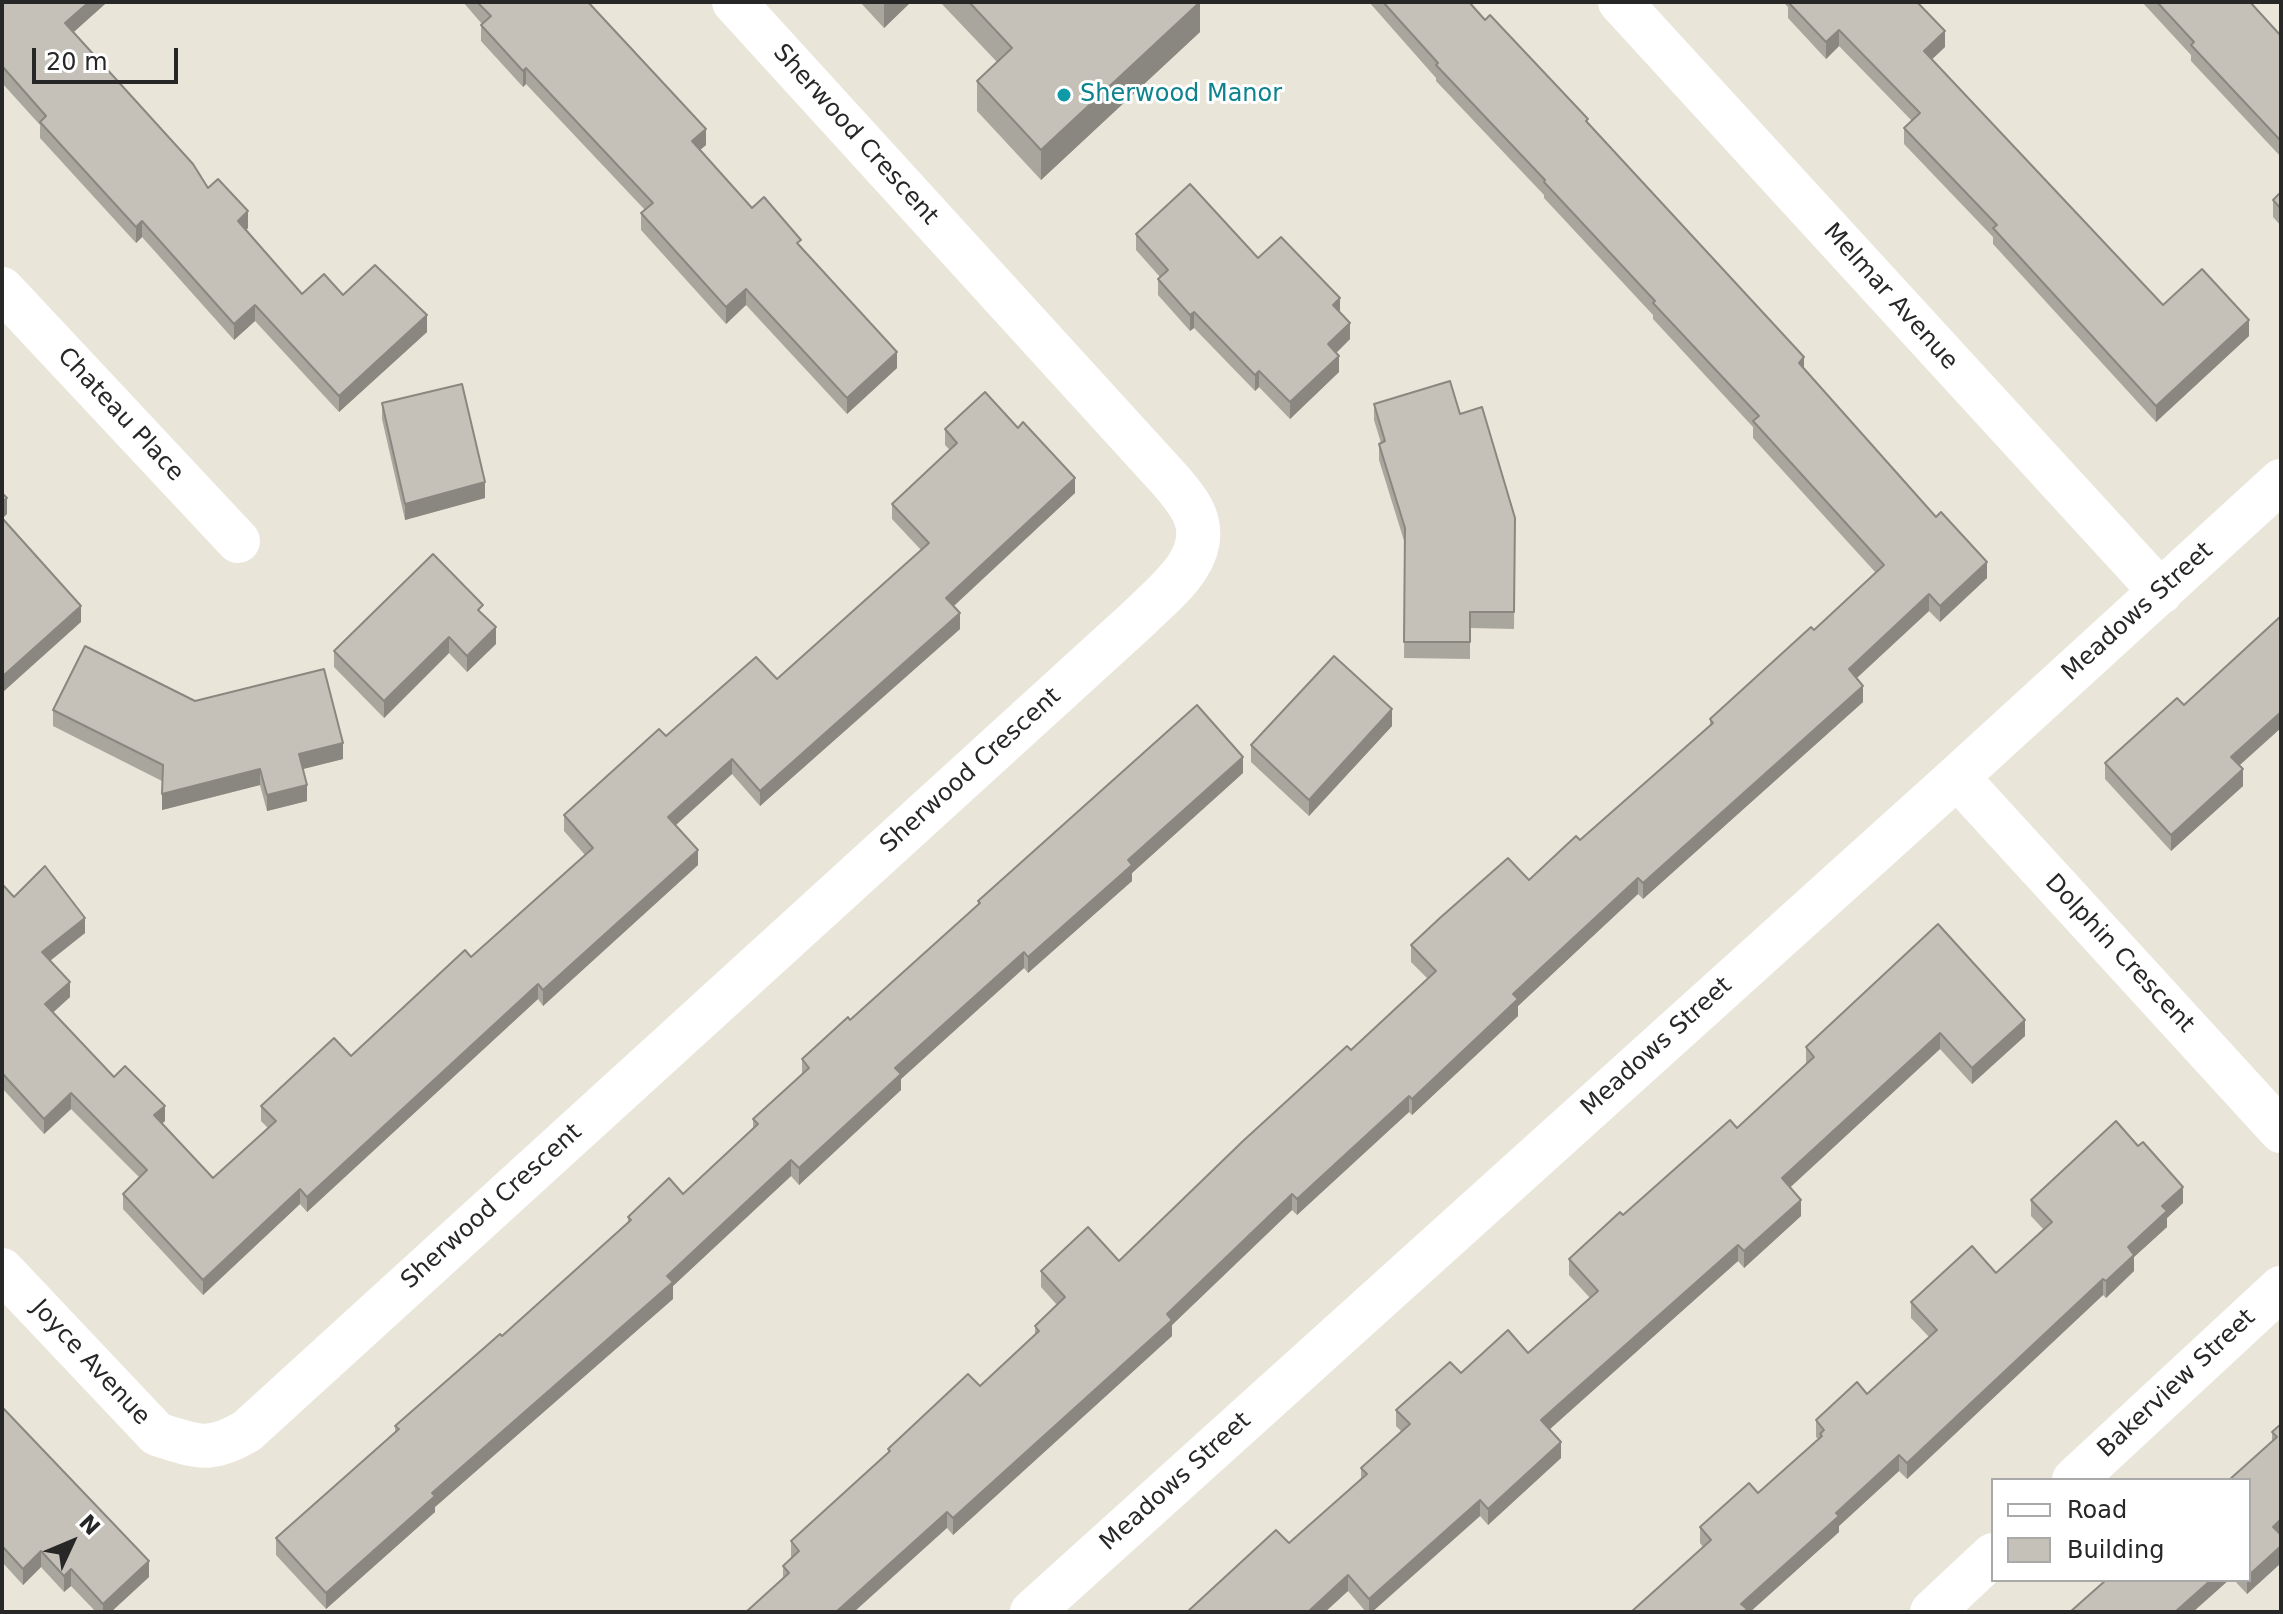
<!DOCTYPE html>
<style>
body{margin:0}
#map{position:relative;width:2283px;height:1614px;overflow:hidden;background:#eae5d9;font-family:"DejaVu Sans",sans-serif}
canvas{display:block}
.frame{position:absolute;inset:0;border:4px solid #272727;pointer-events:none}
.legend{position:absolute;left:1991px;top:1478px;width:260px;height:104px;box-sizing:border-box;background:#fff;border:2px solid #a9a9a9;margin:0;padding:10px 14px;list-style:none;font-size:24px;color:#272727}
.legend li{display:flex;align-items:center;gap:16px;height:40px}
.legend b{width:40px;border:2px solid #a9a9a9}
.north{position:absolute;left:32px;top:1502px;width:80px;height:80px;-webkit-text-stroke:6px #fff;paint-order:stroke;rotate:46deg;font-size:22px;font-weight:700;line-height:32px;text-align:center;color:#272727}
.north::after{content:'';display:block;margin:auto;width:28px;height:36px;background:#272727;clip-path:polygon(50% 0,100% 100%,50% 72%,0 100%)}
.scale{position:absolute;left:32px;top:48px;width:146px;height:36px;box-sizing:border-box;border:4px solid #272727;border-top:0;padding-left:10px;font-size:24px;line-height:28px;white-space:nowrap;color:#272727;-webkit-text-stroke:6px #fff;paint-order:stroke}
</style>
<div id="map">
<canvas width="2283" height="1614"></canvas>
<div class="frame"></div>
<ul class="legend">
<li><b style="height:10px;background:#fff"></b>Road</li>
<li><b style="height:22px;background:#c5c1b8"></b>Building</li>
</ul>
<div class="north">N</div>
<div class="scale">20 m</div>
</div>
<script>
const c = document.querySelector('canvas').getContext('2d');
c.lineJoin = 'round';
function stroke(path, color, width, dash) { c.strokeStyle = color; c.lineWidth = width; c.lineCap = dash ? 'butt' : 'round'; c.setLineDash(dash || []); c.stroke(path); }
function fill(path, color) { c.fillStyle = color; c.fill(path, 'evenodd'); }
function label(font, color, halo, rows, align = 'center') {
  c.font = font + ' "DejaVu Sans",sans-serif'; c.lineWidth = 6; c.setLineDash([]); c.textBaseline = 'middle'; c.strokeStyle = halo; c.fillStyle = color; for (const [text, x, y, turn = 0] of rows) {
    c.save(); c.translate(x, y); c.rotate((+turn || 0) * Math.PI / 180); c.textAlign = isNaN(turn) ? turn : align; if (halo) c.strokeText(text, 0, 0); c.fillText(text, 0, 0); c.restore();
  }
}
const minor = new Path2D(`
 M1620,2L2161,592
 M2,289L238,541
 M1957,777L2281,1131
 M2,1270L157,1434C197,1447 210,1453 247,1431L1139,618C1165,592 1209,560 1196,519C1191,504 1180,492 1171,481L734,2
 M2074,1480L2281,1288
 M1032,1612L1957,777L2281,481
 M1932,1612L1993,1555`);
const wall = new Path2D(`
 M2,2H105V4L73,32L208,188L248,228L246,230L302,294L343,295L427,332L339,412L255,321L234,340L142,237L136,243L40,138V125L2,83Z
 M463,2H588L706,145L700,150L752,208L801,248L897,368L847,414L746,305L726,324L641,230V213L645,210L526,84L523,87L481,41V25L482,24Z
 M860,2H911L884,28Z
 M940,2H1200V32L1041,180L977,111V81L997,62Z
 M1369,2H1469L1485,20L1588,123L1987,578L1940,622L1929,611L1857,678L1863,702L1643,899L1638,894L1518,1006V1016L1412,1115L1409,1112L1297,1215L1292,1210L1172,1325V1336L953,1535L947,1528L783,1578V1566L791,1559V1541L888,1453V1449L980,1386L1035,1335V1326L1057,1305L1041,1287V1271L1119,1261L1428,979L1411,962V945L1529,880L1580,840L1710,726V719L1814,630L1876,573L1753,438V427L1653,319V315L1544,198V195L1436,81V78Z
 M1783,2H1917L1945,47L1932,59L2163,305L2249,336L2156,422L1993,244V237L1904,144V128L1912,121L1839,46L1826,59L1788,18V7Z
 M2142,2H2250L2281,36V157L2191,61V55Z
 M2281,192V226L2273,217V200Z
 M1136,234L1258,258L1340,312L1350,339L1336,353L1339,372L1290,419L1259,387L1255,391L1194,328L1190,331L1158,295V279L1160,277L1136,250Z
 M382,403L485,498L405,520L382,419Z
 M1374,404L1460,414L1515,518L1514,629L1470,628V659L1404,658L1405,544L1379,460V444L1381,443L1374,420Z
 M945,429L1075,493L954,606L960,629L760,806L732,774L675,826L698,865L543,1006L538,999L307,1212L300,1204L203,1295L123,1209V1194L140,1178L71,1109L44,1134L2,1088V884L14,897L85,933L50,961L70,997L53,1012L114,1077L165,1121L162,1123L213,1178L268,1128L261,1121V1106L351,1056L471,957L585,855L564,831V815L666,736L777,679L921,550L892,519V504L950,450L945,445Z
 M483,614L496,644L467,672L449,653L384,718L334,667V651Z
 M195,701L343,759L303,769L307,801L267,811L260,785L162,810V781L53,726V710Z
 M2184,705L2240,766L2243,786L2171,851L2105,779V763Z
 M1392,726L1309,816L1251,762V745Z
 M1243,773L1132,873V881L1028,973L1024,968L901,1079V1090L799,1185L791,1176L673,1286V1299L435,1507V1512L326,1609L276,1555V1538L395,1432V1426L502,1336L628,1222V1217L683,1194L753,1129V1119L802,1075V1059L850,1020L978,905V901Z
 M1938,924L2025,1036L1972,1084L1940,1049L1790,1187L1801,1216L1744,1268L1738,1261L1550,1429L1561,1458L1488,1525L1480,1516L1372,1612H1366L1348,1591L1325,1612H1187L1289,1543L1361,1479V1468L1402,1432L1396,1426V1410L1461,1373L1528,1353L1590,1298L1569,1275V1259L1737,1128L1806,1064V1047Z
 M2031,1200L2183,1203L2167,1218V1227L2134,1257V1271L2106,1298L2103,1295L1907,1479L1899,1471L1839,1526V1532L1750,1612H1631L1703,1547L1700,1543V1527L1758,1493L1818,1439L1816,1437V1420L1867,1394L1929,1337L1911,1318V1302L1996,1273L2044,1230L2031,1216Z
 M2,1407L149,1577L111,1612H96L71,1586L64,1592L41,1567L23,1585L2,1562Z
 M2281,1424V1563L2247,1594L2234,1580H2249L2272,1441V1432Z`);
const shadedWall = new Path2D(`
 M89,2H105V4L65,40V23Z
 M884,2H911L884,28Z
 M1200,2V32L1041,180V150Z
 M1839,30V46L1826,59V42Z
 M1945,31V47L1924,67V51Z
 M526,68V84L523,87V71Z
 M706,129V145L692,157V141Z
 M248,211V228L238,237V221Z
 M142,221V237L136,243V227Z
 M746,289V305L726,324V307Z
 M1340,298V314L1333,305Z
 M255,305V321L234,340V324Z
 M1194,312V328L1190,331V315Z
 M427,315V332L339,412V396Z
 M2249,320V336L2156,422V406Z
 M1350,323V339L1328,361V344Z
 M897,352V368L847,414V398Z
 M1339,356V372L1290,419V402Z
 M1804,357V374L1799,363Z
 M1259,371V387L1255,391V375Z
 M1075,478V493L946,613V598Z
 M485,482V498L405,520V504Z
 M7,498V514L2,519V502Z
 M1987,562V578L1940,622V606Z
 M1929,594V611L1849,685V669Z
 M81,606V622L3,692V676Z
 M960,613V629L760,806V791Z
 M496,627V644L467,672V656Z
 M449,637V653L384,718V701Z
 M1863,686V702L1643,899V883Z
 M1392,709V726L1309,816V800Z
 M2281,712V728L2231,773V757Z
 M343,743V759L299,770V754Z
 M1243,757V773L1132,873V881L1028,973V957L1128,860Z
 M732,759V774L668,832V817Z
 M260,769V785L162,810V794Z
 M2243,769V786L2171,851V835Z
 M307,785V801L267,811V795Z
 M698,850V865L543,1006V990Z
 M1638,878V894L1518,1006V1016L1412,1115V1099L1513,994Z
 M85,918V933L42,967V952Z
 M1024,952V968L901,1079V1090L799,1185V1168L895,1068Z
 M70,982V997L45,1020V1004Z
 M538,984V999L307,1212V1197Z
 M2025,1020V1036L1972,1084V1068Z
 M1940,1033V1049L1782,1195V1178Z
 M71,1093V1109L44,1134V1119Z
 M1409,1096V1112L1297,1215V1199Z
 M165,1106V1121L154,1131V1115Z
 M791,1160V1176L673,1286V1299L435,1507V1512L326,1609V1593Z
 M2183,1187V1203L2167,1218V1227L2134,1257V1271L2106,1298V1281L2128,1247L2162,1206Z
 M300,1189V1204L203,1295V1280Z
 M1292,1194V1210L1172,1325V1336L953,1535V1518Z
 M1801,1200V1216L1744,1268V1251Z
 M1738,1245V1261L1541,1437V1420Z
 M2103,1279V1295L1907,1479V1463Z
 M1561,1442V1458L1488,1525V1509Z
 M1899,1455V1471L1839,1526V1532L1750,1612H1741V1604L1836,1513Z
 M1480,1500V1516L1372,1612H1369V1599Z
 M947,1512V1528L854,1612H836Z
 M2281,1519V1536L2273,1527Z
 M2281,1546V1563L2247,1594V1580H2249V1575Z
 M41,1551V1567L23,1585V1569Z
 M149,1561V1577L111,1612H103V1604Z
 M71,1569V1586L64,1592V1576Z
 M1348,1575V1591L1325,1612H1308Z
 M2211,1580H2229L2193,1612H2175Z`);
const building = new Path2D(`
 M2,2H89L65,23L193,164L208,188L218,179L248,211L238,221L302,294L324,274L343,295L375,265L427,315L339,396L255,305L234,324L142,221L136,227L40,122L46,116L2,66Z
 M477,2H588L706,129L692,141L752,208L764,197L801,240L797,243L897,352L847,398L746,289L726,307L641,213L653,203L526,68L523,71L481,25L491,16Z
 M969,2H1200L1041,150L977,81L1012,48Z
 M1383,2H1469L1485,20L1490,15L1588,119L1586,121L1804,357L1799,363L1936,517L1941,512L1987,562L1940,606L1929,594L1849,669L1863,686L1643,883L1638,878L1513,994L1518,999L1412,1099L1409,1096L1297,1199L1292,1194L1167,1314L1172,1320L953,1518L947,1512L836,1612H746L789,1573L783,1566L799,1551L791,1541L890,1451L888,1449L968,1374L980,1386L1039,1331L1035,1326L1065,1297L1041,1271L1088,1227L1119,1261L1243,1141L1347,1046L1351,1050L1436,971L1411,945L1441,917L1508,858L1529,880L1576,836L1580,840L1713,723L1710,719L1811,627L1814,630L1884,565L1753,421L1759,416L1653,303L1655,301L1544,182L1545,180L1436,65L1438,63Z
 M1788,2H1917L1945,31L1924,51L2163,305L2202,269L2249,320L2156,406L1993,228L1997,225L1904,128L1920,113L1839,30L1826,42Z
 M2157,2H2250L2281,36V141L2191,45L2194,42Z
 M1190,184L1258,258L1281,237L1340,298L1333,305L1350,323L1328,344L1339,356L1290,402L1259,371L1255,375L1194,312L1190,315L1158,279L1168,270L1136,234Z
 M2281,192V209L2273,200Z
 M1450,381L1460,414L1482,407L1515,518L1514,612H1470V642H1404L1405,528L1379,444L1385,441L1374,404Z
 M462,384L485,482L405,504L382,403Z
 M985,392L1018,428L1023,422L1075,478L946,598L960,613L760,791L732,759L668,817L698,850L543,990L538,984L307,1197L300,1189L203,1280L123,1194L147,1170L71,1093L44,1119L2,1073V884L14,897L45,866L85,918L42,952L70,982L45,1004L114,1077L125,1066L165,1106L154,1115L213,1178L276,1121L261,1106L334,1038L351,1056L465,950L471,957L593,848L564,815L659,729L666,736L756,657L777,679L929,543L892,504L957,443L945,429Z
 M2,493L7,498L2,502Z
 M2,518L81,606L3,676L2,675Z
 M433,554L483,605L478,610L496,627L467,656L449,637L384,701L334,651Z
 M2281,616V712L2231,757L2243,769L2171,835L2105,763L2177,698L2184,705Z
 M85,646L195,701L324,669L343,743L299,754L307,785L267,795L260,769L162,794L163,765L53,710Z
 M1334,656L1392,709L1309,800L1251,745Z
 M1197,705L1243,757L1128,860L1132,865L1028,957L1024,952L895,1068L901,1074L799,1168L791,1160L667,1276L673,1282L432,1493L435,1496L326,1593L276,1538L399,1429L395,1426L500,1334L502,1336L631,1220L628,1217L669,1178L683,1194L758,1124L753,1119L809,1068L802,1059L848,1017L850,1020L980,903L978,901Z
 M1938,924L2025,1020L1972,1068L1940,1033L1782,1178L1801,1200L1744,1251L1738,1245L1541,1420L1561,1442L1488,1509L1480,1500L1369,1599L1348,1575L1308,1612H1187L1276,1530L1289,1543L1367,1474L1361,1468L1410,1424L1396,1410L1450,1362L1461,1373L1508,1330L1528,1353L1598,1291L1569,1259L1620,1212L1623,1215L1730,1120L1737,1128L1814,1057L1806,1047Z
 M2116,1121L2138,1146L2143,1142L2183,1187L2162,1206L2167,1211L2128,1247L2134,1255L2106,1281L2103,1279L1907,1463L1899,1455L1836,1513L1839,1516L1741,1604L1747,1609L1744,1612H1631L1711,1540L1700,1527L1749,1483L1758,1493L1822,1436L1820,1434L1824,1430L1816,1420L1857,1382L1867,1394L1937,1330L1911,1302L1972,1246L1996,1273L2052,1222L2031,1200Z
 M2,1407L149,1561L103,1604L71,1569L64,1576L41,1551L23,1569L2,1546Z
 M2281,1424V1519L2273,1527L2281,1535V1546L2249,1575V1480H2229L2277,1437L2272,1432Z
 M2106,1580H2211L2175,1612H2070Z`);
const markers = [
 [1064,95,8,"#0f9aa8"]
];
const cultureNames = [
 ["Sherwood Manor",1080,95]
];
const streetNames = [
 ["Sherwood Crescent",855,135,48],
 ["Melmar Avenue",1890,297,48],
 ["Chateau Place",120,415,47],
 ["Meadows Street",2138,612,-42],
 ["Sherwood Crescent",971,771,-42],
 ["Dolphin Crescent",2119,954,47],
 ["Meadows Street",1657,1047,-42],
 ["Sherwood Crescent",492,1207,-42],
 ["Joyce Avenue",90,1363,47],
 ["Bakerview Street",2177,1384,-43],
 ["Meadows Street",1176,1482,-42]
];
stroke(minor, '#fff', 44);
fill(wall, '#a9a69e');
fill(shadedWall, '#8a8781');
fill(building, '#c5c1b8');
stroke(building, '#8a8781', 2);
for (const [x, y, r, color] of markers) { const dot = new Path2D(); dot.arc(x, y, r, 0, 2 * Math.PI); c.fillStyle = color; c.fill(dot); stroke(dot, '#fff', 3); }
label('24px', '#0d838f', '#fff', cultureNames, 'left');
label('24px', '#272727', '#fff', streetNames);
</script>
